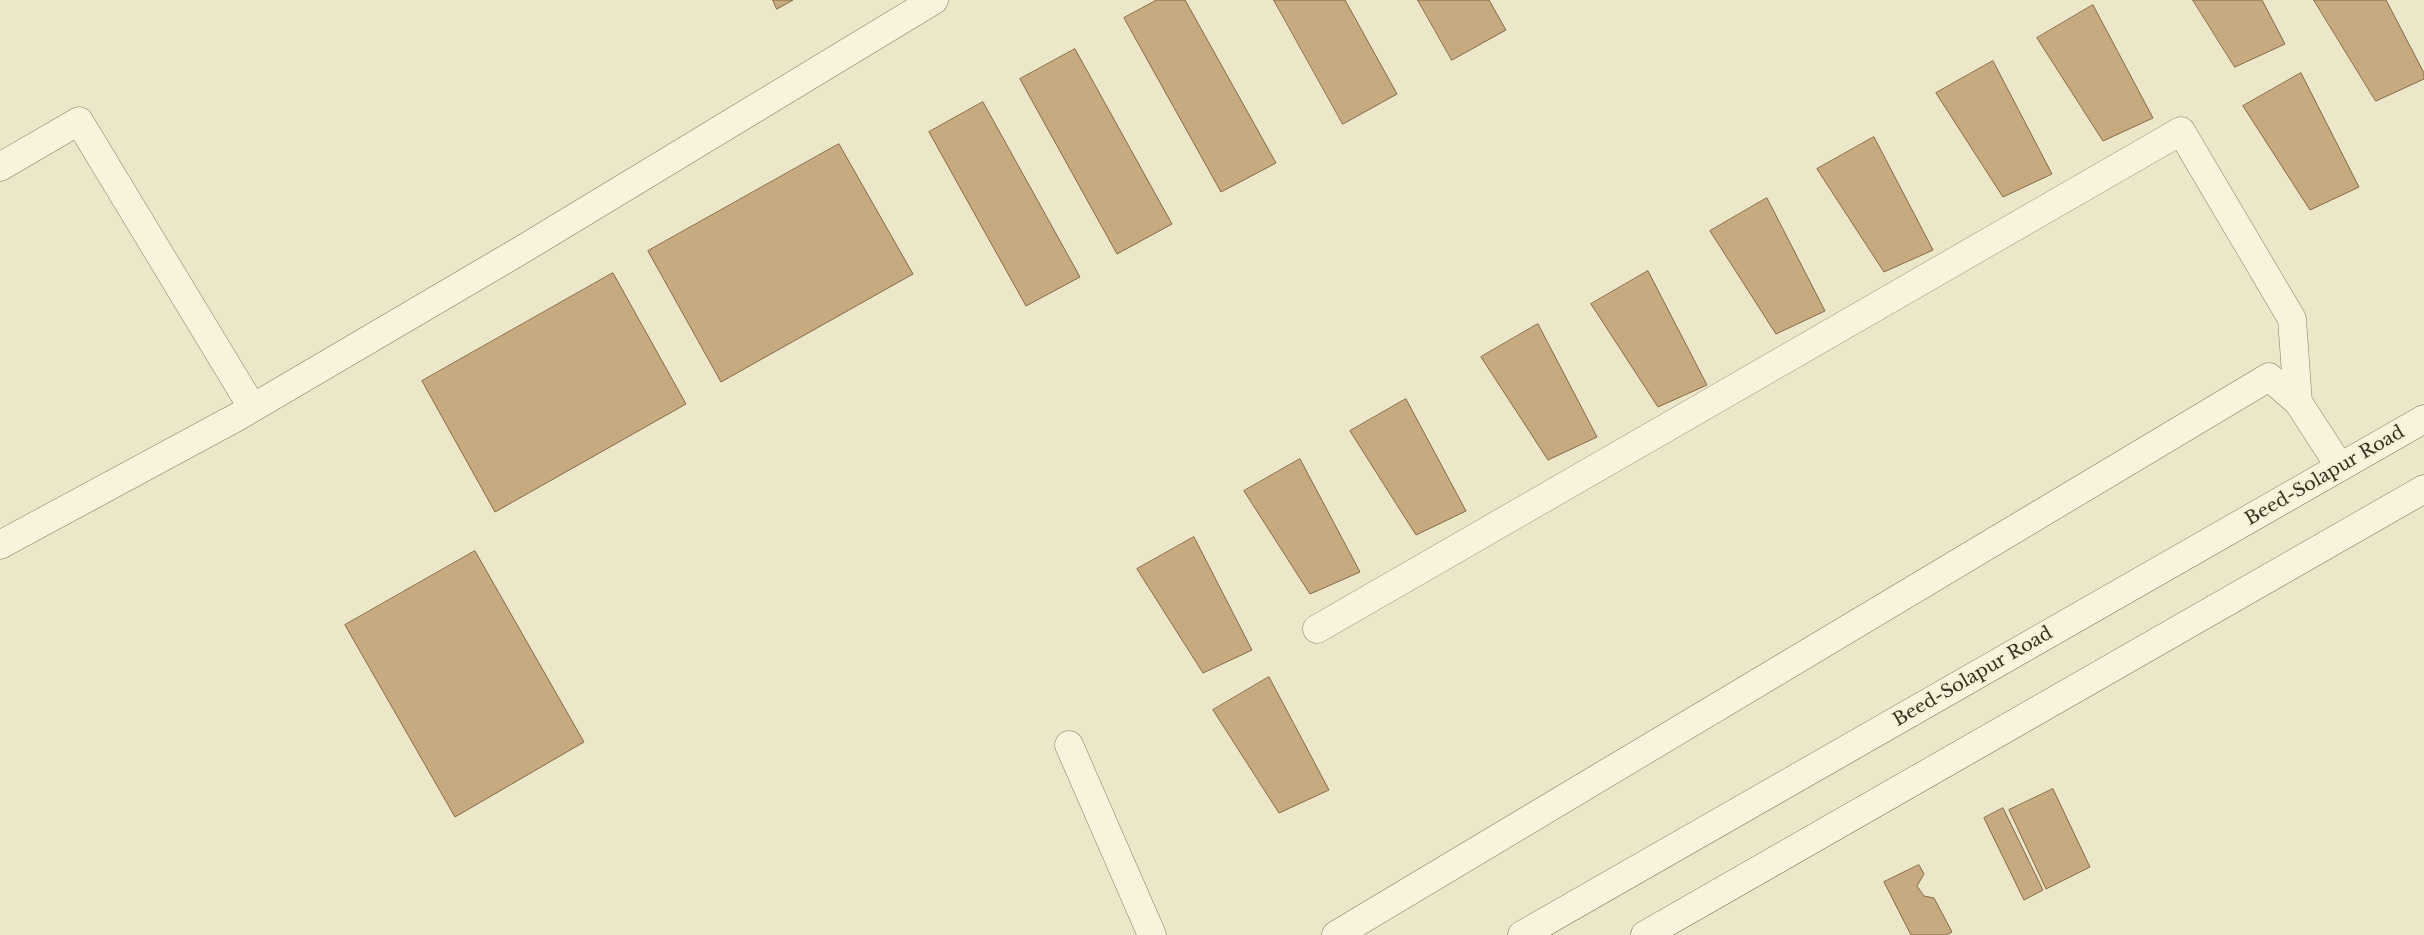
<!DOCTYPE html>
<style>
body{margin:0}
canvas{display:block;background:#ece7c9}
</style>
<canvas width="2424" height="935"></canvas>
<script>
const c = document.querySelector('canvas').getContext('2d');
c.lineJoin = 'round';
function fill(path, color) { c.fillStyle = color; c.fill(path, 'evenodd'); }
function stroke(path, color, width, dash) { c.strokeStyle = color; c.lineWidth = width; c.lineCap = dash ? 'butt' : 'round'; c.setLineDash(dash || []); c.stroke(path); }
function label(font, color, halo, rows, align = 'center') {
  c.font = font + ' "Libre Baskerville",serif'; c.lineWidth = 4.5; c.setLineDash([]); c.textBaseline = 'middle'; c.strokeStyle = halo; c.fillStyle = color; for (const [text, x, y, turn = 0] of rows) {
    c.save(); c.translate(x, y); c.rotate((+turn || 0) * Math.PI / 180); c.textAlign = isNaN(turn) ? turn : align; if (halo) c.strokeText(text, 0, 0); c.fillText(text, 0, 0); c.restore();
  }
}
const building = new Path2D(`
 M773,0H793L777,9Z
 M1157,0H1185L1276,163L1221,192L1124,18Z
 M1274,0H1345L1397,94L1343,124Z
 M1418,0H1489L1506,30L1452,60Z
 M2193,0H2262L2285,44L2235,67Z
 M2314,0H2386L2424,73V79L2376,101Z
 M2093,5L2153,118L2103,141L2037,38Z
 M1075,49L1172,224L1117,254L1020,79Z
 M1993,61L2052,174L2003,197L1936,93Z
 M2301,73L2359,187L2310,210L2243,106Z
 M983,102L1080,277L1026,306L929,132Z
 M1874,137L1933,250L1884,272L1817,169Z
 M839,144L913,274L721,382L648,251Z
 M1767,198L1825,311L1776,334L1710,231Z
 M1648,271L1707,385L1658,407L1591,304Z
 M613,273L686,404L495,512L422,381Z
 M1538,324L1597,437L1548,460L1481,357Z
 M1406,399L1466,511L1416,535L1350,431Z
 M1300,459L1360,572L1310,594L1244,491Z
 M1194,537L1252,650L1203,673L1137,569Z
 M475,551L584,742L455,817L345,625Z
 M1269,677L1329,790L1279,813L1213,710Z
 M2053,789L2090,867L2046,889L2009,810Z
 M2003,808L2043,890L2024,900L1984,818Z
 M1919,865L1924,874L1917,886L1924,896L1934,898L1952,932L1946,935H1911L1884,882Z`);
const street = new Path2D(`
 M0,167L79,121L252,407
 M0,545L237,417L523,249L934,0
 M1317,629L2181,131L2292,319L2298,402
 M1069,745L1152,935
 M1336,935L2269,377L2298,402L2340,467`);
const secondary = new Path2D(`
 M1522,935L2424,419
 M1645,935L2424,489`);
const streetNames = [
 ["Beed-Solapur Road",2325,476,-30],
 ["Beed-Solapur Road",1973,677,-30]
];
fill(building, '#c8aa81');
stroke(building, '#866945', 1);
stroke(street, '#887b5e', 29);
stroke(secondary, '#6a5c41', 29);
stroke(street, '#f7f3dc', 28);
stroke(secondary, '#f7f3dc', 28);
label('18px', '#393121', '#f4f1d8', streetNames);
</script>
